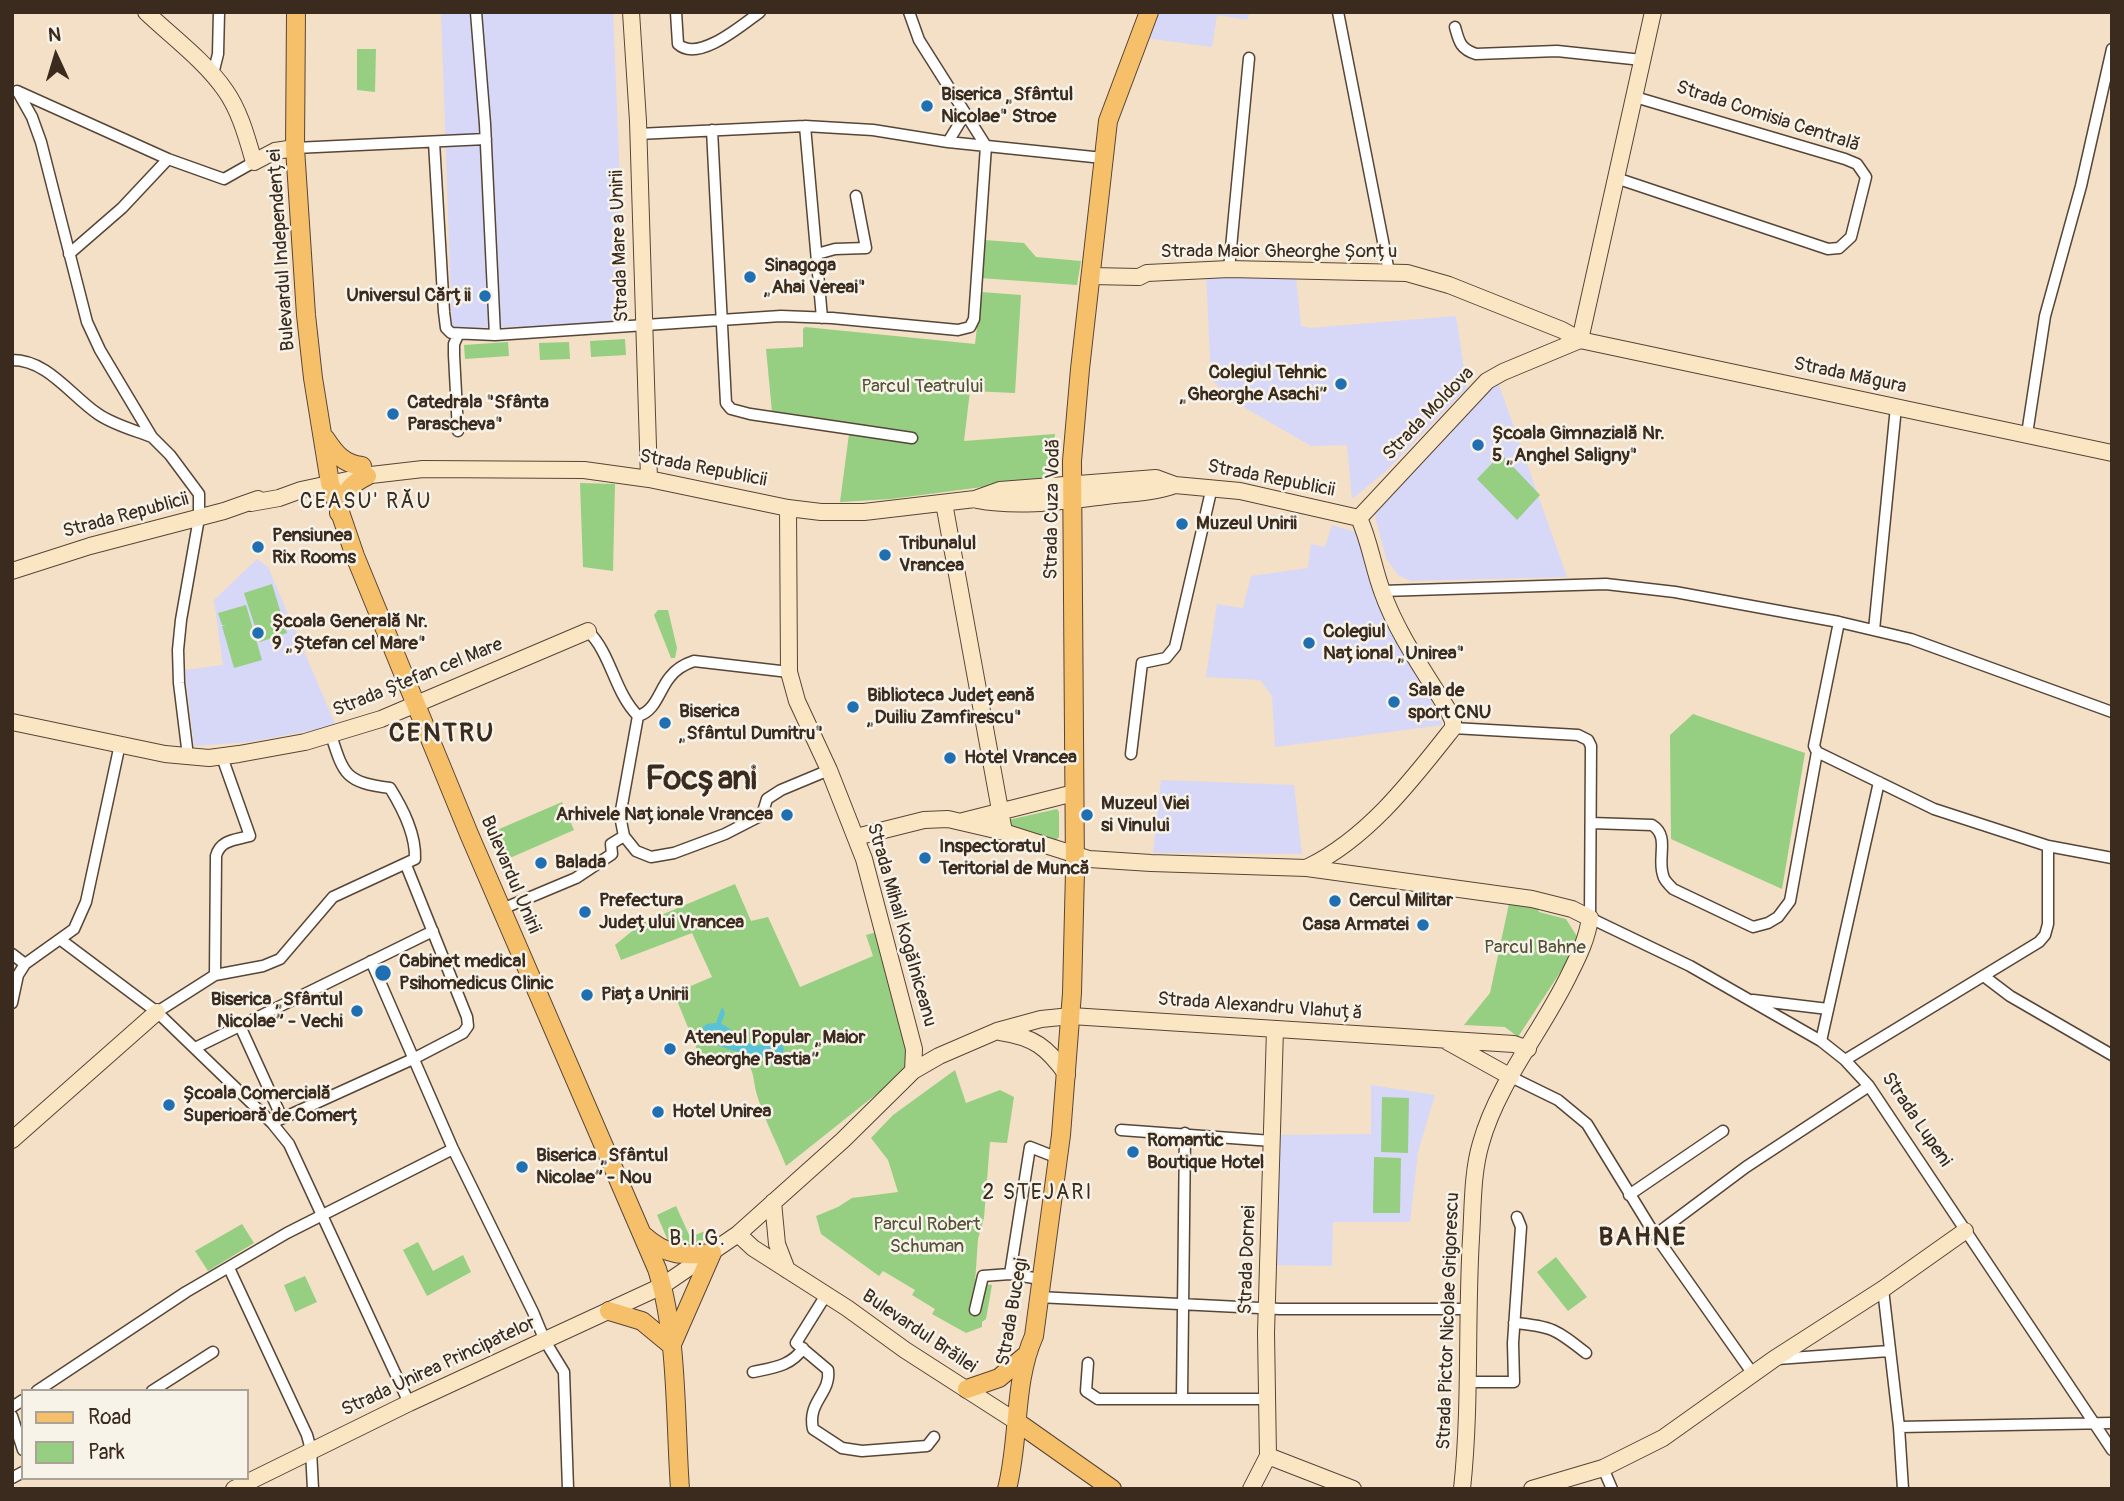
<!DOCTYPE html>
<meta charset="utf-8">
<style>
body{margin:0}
#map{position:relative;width:2124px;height:1501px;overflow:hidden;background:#f3e0c6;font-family:Pangolin,sans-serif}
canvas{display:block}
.frame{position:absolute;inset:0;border:14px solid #3b2a1e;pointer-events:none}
.legend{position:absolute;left:21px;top:1389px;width:228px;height:91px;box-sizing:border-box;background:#f7f3e8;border:2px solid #aca397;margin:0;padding:9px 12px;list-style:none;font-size:21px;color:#3b2a1e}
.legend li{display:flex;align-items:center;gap:14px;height:35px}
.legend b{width:35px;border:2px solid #aca397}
.north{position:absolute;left:21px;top:21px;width:70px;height:70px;-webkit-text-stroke:5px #f7f3e8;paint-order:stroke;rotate:356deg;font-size:19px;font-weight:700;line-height:28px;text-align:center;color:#3b2a1e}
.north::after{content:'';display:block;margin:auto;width:24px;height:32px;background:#3b2a1e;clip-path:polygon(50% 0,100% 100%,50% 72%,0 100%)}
</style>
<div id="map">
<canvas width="2124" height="1501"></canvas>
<div class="frame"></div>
<ul class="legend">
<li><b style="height:9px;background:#f6c06b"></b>Road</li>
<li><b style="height:19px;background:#96cf82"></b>Park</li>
</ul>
<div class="north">N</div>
</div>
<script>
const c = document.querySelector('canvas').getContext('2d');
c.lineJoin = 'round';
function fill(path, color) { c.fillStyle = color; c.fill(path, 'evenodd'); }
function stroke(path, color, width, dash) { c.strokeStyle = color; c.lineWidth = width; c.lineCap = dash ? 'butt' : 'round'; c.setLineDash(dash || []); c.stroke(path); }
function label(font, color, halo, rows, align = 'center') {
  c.font = font + ' Pangolin,sans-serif'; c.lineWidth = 5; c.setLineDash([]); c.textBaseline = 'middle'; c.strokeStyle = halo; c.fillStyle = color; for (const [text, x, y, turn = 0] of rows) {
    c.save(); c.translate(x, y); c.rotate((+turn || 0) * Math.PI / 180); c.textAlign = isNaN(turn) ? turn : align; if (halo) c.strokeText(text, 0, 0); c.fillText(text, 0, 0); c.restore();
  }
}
const built = new Path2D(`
 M441,12H613L626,325L452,328Z
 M1155,12H1250L1247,20L1217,15L1212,47L1146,38Z
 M1206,274L1296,276L1301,326L1310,328L1456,316L1467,388L1385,472L1352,499L1347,445L1311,446L1233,401L1211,379Z
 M1498,382L1567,577L1411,581L1398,575L1386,558L1373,509Z
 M1332,525L1356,532L1443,725L1275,747L1272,696L1260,680L1206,677L1217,604L1243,608L1251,576L1308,568L1311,544L1325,547Z
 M257,559L268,567L336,726L249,742L194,746L185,670L223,665L214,600Z
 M1161,780L1294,785L1302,854L1153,853Z
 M1371,1085L1435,1095L1418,1152L1410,1222H1333L1332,1266L1275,1265L1277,1135L1371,1134Z`);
const green = new Path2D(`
 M357,49H376L375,92L357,90Z
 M985,240L1024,243L1036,257L1081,261L1077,285L980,278Z
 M981,292L1021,295L1015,393L970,391L964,441L1055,434L1051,478L891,499L840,502L849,434L894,441H917V434L772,412L766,349L803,347V329L805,327L975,344Z
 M625,339L626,355L591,357L590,341Z
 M508,342L509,356L465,359L464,345Z
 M569,342L570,359L540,360L539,343Z
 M1501,454L1540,495L1517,520L1477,479Z
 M580,483L615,484L613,571L583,567Z
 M272,584L287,633L260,642L244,593Z
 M246,605L262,660L234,668L222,626L226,625H222L218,613Z
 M658,610H668L677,648L675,658H671L654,615Z
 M1693,714L1805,753L1782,889L1671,839L1670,735Z
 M562,802L574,830L503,861L490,833Z
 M1057,809L1059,812V837L1056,840L1009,826L1008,820Z
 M735,884L751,921L768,917L800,987L873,956L866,935L877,932L907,1039L908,1069L786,1166C777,1143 764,1119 757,1095C752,1077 756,1071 741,1056L727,1057L704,1067L674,993L712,977L692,933L621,960L615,945L642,923Z
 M1510,899L1536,905L1539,912L1566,919L1578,938V945L1518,1037L1505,1027L1464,1025L1490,993Z
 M955,1070L966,1103L1000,1090L1014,1097L1007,1143L990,1142L984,1218L978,1239L975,1283L992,1285L986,1319L982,1322V1327L966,1333L932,1314L935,1309L912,1295L915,1290L883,1271L879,1276L821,1234L816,1216L838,1207L852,1198L898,1192L888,1160L871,1138L893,1115Z
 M1382,1097L1409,1098L1408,1153L1381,1152Z
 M1374,1157L1401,1158L1400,1213H1373Z
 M676,1206L690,1237L708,1230L711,1237L679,1249L671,1248L657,1215Z
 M242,1224L254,1243L208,1271L195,1251Z
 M418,1242L433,1271L463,1255L471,1272L427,1296L403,1250Z
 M1556,1257L1587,1297L1568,1311L1537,1272Z
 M305,1276L317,1302L295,1312L284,1285Z`);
const water = new Path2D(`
 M723,1008L725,1013L721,1024C740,1031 754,1060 771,1036L779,1038L784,1049L778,1065L770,1064L764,1057L756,1061C741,1049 720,1051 704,1037L702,1028L707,1024L716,1023L721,1009Z`);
const street = new Path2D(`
 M476,12L485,124L495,335
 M676,12L678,44C698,63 742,25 760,12
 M1338,12L1389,272
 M1455,27C1459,41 1460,49 1476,54L1557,51L1642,60
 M213,74L218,54L219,12
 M17,91L168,159L224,179L254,162
 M18,92L32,117L41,142L87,322L100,350L152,437L170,455L199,494V518L181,620L178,650L179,683L188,756
 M805,126L822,318
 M712,130L726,403L731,409L750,414L912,438
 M638,134L805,126L873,130L948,142L1103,158
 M434,142L444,312L446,328L451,333L495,335L781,316L832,318L958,330L970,327L974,319L986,146L919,40L909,12
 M948,142L965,114
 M295,148L486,139
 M1616,178L1828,249L1839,248L1851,237L1866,177L1857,164L1845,159L1635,97
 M69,254L122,208L168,159
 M817,254L835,249L866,248L856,196
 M1229,269L1249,58
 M12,360C48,360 70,395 98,414C114,425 134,430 152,437
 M458,431L454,355V344L458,335
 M2027,434L2045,316L2081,186L2112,49
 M1382,591L1606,584L1675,592L1839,622L1911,639L2112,712
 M1874,630L1896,407
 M588,631C612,655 614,692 638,716
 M638,716L620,816L624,836L636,851L651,857L674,853L725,834L762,815L767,799L781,790L829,770
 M638,716C656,711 659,690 670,677C676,669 685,664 694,661L789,672
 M1453,728L1578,735L1588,740L1591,746L1590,918L1690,966L1821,1041L1845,1060L1869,1086L2112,1450
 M1817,752L1934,809L2048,846L2112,858
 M1131,754L1142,663L1166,658L1175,647L1212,487
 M1591,823L1652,825C1670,836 1657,857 1663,875C1664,881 1669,884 1673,889L1753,927L1768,923L1778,917L1790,901L1817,752L1814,746L1839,622
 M502,909L576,878L612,854L611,844L624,836
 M61,940L157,1012L272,1123L289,1144L409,1403
 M12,954L25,964
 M371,961L453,1149L533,1312L545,1341L564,1372L568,1489
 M215,975L216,856C220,840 235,840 250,836L222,757
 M1985,977L2010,996L2112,1055
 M1753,1000L1828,1009
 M12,1003L18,975L25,964L74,929L86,902L120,744
 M157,1012L215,975L263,966L280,959L333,897L415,859C416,834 403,809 390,788C346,782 344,776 331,735
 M240,1026L282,1118
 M1821,1041L1879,782
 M195,1048L433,931
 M1845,1060L2039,942L2045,935L2048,924V846
 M1511,1077L1558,1100L1587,1124L1655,1235L1753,1374
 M272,1123L413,1059L463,1033L468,1026L467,1017L406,865
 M1121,1130L1272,1141
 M1629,1195L1723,1131
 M1655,1235L1746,1167L1869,1086
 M229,1268L307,1435L311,1450L313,1489
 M1010,1274L1030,1147L1058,1158
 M1883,1289L1899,1427L1903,1489
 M826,1295L796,1343L828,1370C831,1394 807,1401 813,1429L842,1448L862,1451L927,1446L934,1437
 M1038,1297L1280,1309H1467
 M975,1310L983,1276L1010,1274L1040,1279
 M1514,1323C1552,1326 1557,1330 1586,1353
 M1777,1359L1889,1351
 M1088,1363L1086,1391L1098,1399H1266
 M753,1372C772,1368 792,1366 803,1348
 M1469,1382H1514L1513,1343L1521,1227L1517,1217
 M37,1391L186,1292L287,1233L453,1149
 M152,1391L213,1352
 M1182,1398L1185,1133
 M12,1407L23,1400
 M12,1416L23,1450
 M1899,1427L2112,1423
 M1603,1468L1612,1489
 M12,1478L23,1472`);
const secondary = new Path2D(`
 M146,12C171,36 205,61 225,90C240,111 247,138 254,162L275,151L295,148
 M631,12L638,121L649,479
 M1091,276L1139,277L1147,273L1229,269L1407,273L1449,285L1562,330L1580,340L2112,453
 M1580,340L1653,12
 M977,500C1019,508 1064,501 1106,496C1130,493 1153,493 1175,485
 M251,503L279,498L301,490L371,475L423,469L584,470L649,479L788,508L821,512H864L975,499L1000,490L1156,478L1175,485L1240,491L1359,518
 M944,503L1004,832
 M788,508L789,672L797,701L829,770L864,859L914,1049L913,1071
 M1359,518L1487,381L1503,372L1580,340
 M12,571L90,546L224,511L258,499
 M12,722L165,754L209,758L239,754L305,742L381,719L588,631
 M963,821L1074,793
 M856,837L924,820L948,819L1004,832L1089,859L1151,863L1307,868L1532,899L1572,909L1590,918C1587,939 1579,955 1570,973C1543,1030 1498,1082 1481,1143C1472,1173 1473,1207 1471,1238C1466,1322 1471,1405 1462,1489
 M1308,867C1368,838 1412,780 1453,728V721L1448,710C1425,672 1397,634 1382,591C1373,567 1370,542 1359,518
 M1000,1032C1034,1037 1047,1047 1067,1075
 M1448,1042L1511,1077
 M12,1140L157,1012
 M773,1202L777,1244L787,1270
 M738,1234L753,1248L847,1308L905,1350L1017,1422
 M1268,1456L1353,1489
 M234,1489L409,1403L662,1286L738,1234L843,1140L913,1071L939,1056L997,1031L1041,1019L1071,1016L1514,1044L1528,1049
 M1251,1489L1268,1456L1266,1333L1275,1029
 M1532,1489L1603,1468L1663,1438L1774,1359L1883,1289L1965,1231`);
const primary = new Path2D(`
 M296,12L295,148L306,315L313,378L330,483L355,556L469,834L657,1269C678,1334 675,1420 680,1489
 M325,438C335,453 343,464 362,466
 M339,513C346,492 347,486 367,476
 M643,1235C666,1256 682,1256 712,1253
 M609,1311L642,1321L671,1345
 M673,1342L712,1253
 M967,1389L999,1378L1025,1356
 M1017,1422L1112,1489
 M1007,1489C1020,1439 1013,1383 1034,1336L1061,1135L1072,993L1075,871L1072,461L1080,369L1108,121L1149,12`);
const markers = [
 [927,106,7,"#1f6fb2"],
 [750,277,7,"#1f6fb2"],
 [485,296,7,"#1f6fb2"],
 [1341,384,7,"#1f6fb2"],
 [393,414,7,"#1f6fb2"],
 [1478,445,7,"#1f6fb2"],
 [1182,524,7,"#1f6fb2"],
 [258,547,7,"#1f6fb2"],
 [885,555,7,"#1f6fb2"],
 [258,633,7,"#1f6fb2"],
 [1309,643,7,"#1f6fb2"],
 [1394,702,7,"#1f6fb2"],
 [853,707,7,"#1f6fb2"],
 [665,723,7,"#1f6fb2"],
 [950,758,7,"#1f6fb2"],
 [787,815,7,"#1f6fb2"],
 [1087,815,7,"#1f6fb2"],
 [925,858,7,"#1f6fb2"],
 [541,863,7,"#1f6fb2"],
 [1335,901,7,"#1f6fb2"],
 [585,912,7,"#1f6fb2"],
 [1423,925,7,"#1f6fb2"],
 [383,973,9,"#1f6fb2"],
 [587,995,7,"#1f6fb2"],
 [357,1011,7,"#1f6fb2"],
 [670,1049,7,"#1f6fb2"],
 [169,1105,7,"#1f6fb2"],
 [658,1112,7,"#1f6fb2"],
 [1133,1152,7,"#1f6fb2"],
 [522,1167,7,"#1f6fb2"]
];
const poiNames = [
 ["Biserica „Sfântul",941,95],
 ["Nicolae\" Stroe",941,117],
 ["Sinagoga",764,266],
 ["„Ahai Vereai\"",764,288],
 ["Universul Cărții",471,296,"right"],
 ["Colegiul Tehnic",1327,373,"right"],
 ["„Gheorghe Asachi”",1327,395,"right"],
 ["Catedrala \"Sfânta",407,403],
 ["Parascheva\"",407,425],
 ["Școala Gimnazială Nr.",1492,434],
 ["5 „Anghel Saligny\"",1492,456],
 ["Muzeul Unirii",1196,524],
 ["Pensiunea",272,536],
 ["Rix Rooms",272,558],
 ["Tribunalul",899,544],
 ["Vrancea",899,566],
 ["Școala Generală Nr.",272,622],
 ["9 „Ștefan cel Mare\"",272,644],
 ["Colegiul",1323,632],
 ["Național „Unirea\"",1323,654],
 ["Sala de",1408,691],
 ["sport CNU",1408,713],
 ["Biblioteca Județeană",867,696],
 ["„Duiliu Zamfirescu\"",867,718],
 ["Biserica",679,712],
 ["„Sfântul Dumitru\"",679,734],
 ["Hotel Vrancea",964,758],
 ["Muzeul Viei",1101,804],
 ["si Vinului",1101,826],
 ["Arhivele Naționale Vrancea",773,815,"right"],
 ["Inspectoratul",939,847],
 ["Teritorial de Muncă",939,869],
 ["Balada",555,863],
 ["Prefectura",599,901],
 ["Județului Vrancea",599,923],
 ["Cercul Militar",1349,901],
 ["Casa Armatei",1409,925,"right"],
 ["Cabinet medical",399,962],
 ["Psihomedicus Clinic",399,984],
 ["Piața Unirii",601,995],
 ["Biserica „Sfântul",343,1000,"right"],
 ["Nicolae” - Vechi",343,1022,"right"],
 ["Ateneul Popular „Maior",684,1038],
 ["Gheorghe Pastia”",684,1060],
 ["Școala Comercială",183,1094],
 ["Superioară de Comerț",183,1116],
 ["Hotel Unirea",672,1112],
 ["Romantic",1147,1141],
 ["Boutique Hotel",1147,1163],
 ["Biserica „Sfântul",536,1156],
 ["Nicolae” - Nou",536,1178]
];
const streetNames = [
 ["Strada Comisia Centrală",1768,117,18],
 ["Strada Mare a Unirii",620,246,-92],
 ["Bulevardul Independenței",282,250,-94],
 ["Strada Maior Gheorghe Șonțu",1279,252],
 ["Strada Măgura",1850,376,12],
 ["Strada Moldova",1429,414,-46],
 ["Strada Republicii",703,469,11],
 ["Strada Republicii",1271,479,11],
 ["Strada Cuza Vodă",1053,509,-89],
 ["Strada Republicii",126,516,-15],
 ["Strada Ștefan cel Mare",418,678,-22],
 ["Bulevardul Unirii",510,875,67],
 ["Strada Mihail Kogălniceanu",901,925,74],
 ["Strada Alexandru Vlahuță",1260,1007,4],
 ["Strada Lupeni",1916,1120,56],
 ["Strada Dornei",1248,1260,-88],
 ["Strada Bucegi",1013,1312,-80],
 ["Strada Pictor Nicolae Grigorescu",1449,1321,-88],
 ["Bulevardul Brăilei",919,1332,34],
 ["Strada Unirea Principatelor",439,1367,-25]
];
const parkNames = [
 ["Parcul Teatrului",922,387],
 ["Parcul Bahne",1535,948],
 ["Parcul Robert",927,1225],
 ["Schuman",927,1247]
];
const neighbourhoodNames = [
 ["CEASU' RĂU",366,503],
 ["2 STEJARI",1038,1194],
 ["B.I.G.",698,1240]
];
const districtNames = [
 ["CENTRU",442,734],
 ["BAHNE",1643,1238]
];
const townNames = [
 ["Focșani",701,781]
];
fill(built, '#d7d7f8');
fill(green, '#96cf82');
fill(water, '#59c2d6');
stroke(street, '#574537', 13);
stroke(secondary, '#574537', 18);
stroke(primary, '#574537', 20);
stroke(street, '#fff', 10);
stroke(secondary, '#fbe6c4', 16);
stroke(primary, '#f6c06b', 18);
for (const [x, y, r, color] of markers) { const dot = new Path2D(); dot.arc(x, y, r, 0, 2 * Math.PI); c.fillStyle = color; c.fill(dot); stroke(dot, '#f7f3e8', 2.5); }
label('bold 19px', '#3b2a1e', '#f7f3e8', poiNames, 'left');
label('19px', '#3b2a1e', '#f7f3e8', streetNames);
label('19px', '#525337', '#f7f3e8', parkNames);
c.letterSpacing = '2px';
label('21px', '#3b2a1e', '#f7f3e8', neighbourhoodNames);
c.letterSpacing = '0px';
c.letterSpacing = '2px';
label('bold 26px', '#3b2a1e', '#f7f3e8', districtNames);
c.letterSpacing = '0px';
label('bold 33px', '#3b2a1e', '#f7f3e8', townNames);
</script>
